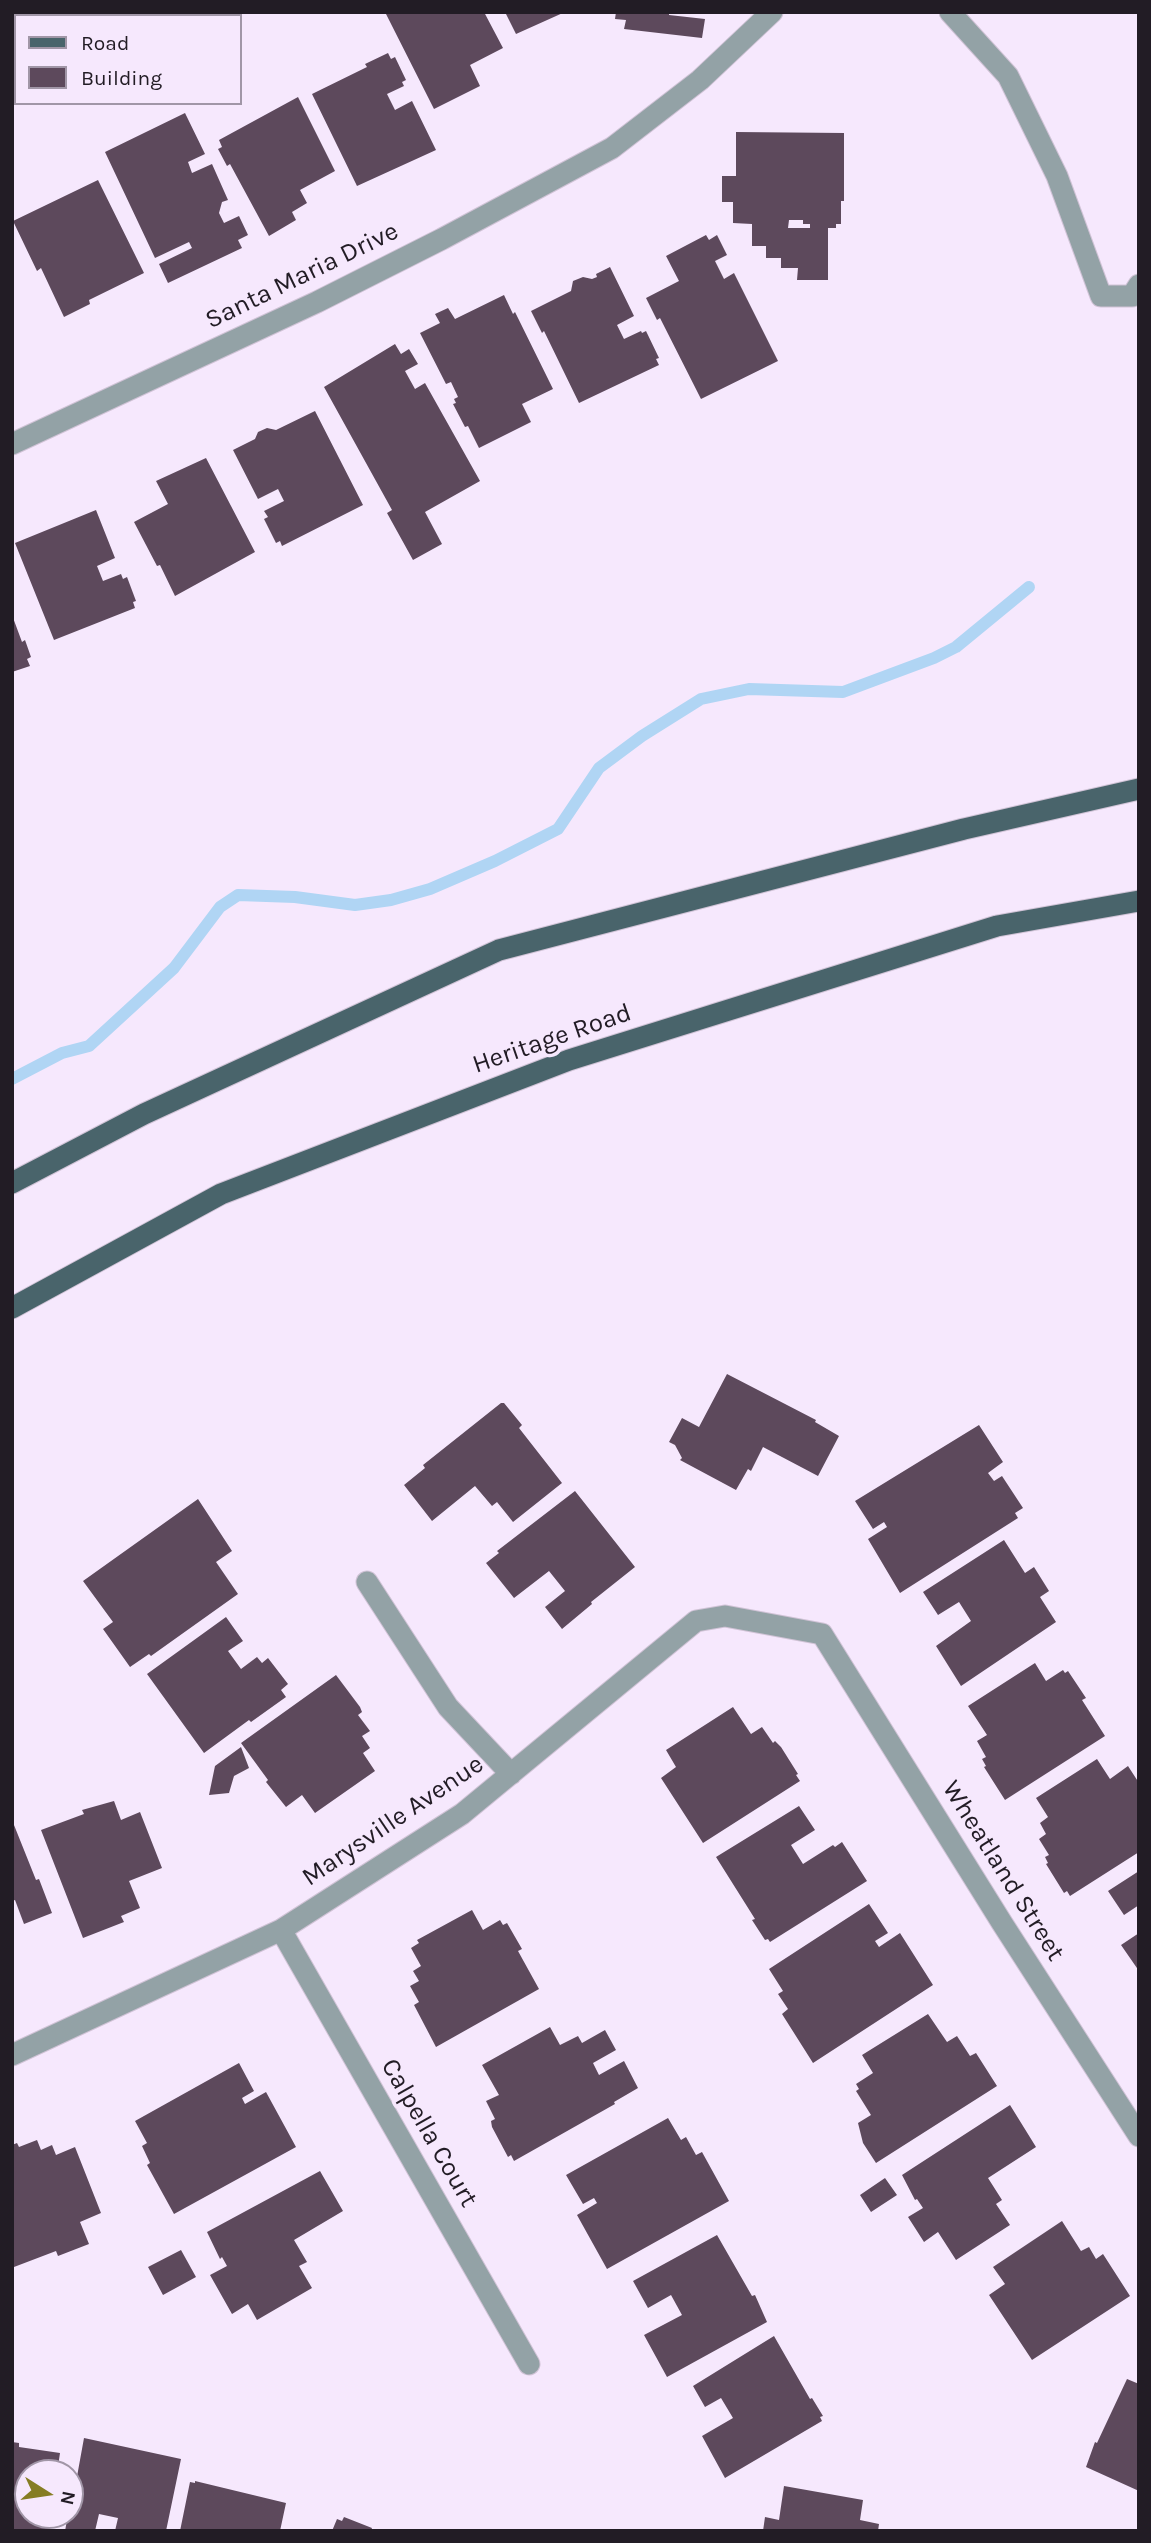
<!DOCTYPE html>
<style>
body{margin:0}
#map{position:relative;width:1151px;height:2543px;overflow:hidden;background:#f6e8fd;font-family:Karla,sans-serif}
canvas{display:block}
.frame{position:absolute;inset:0;border:14px solid #221c25;pointer-events:none}
.legend{position:absolute;left:14px;top:14px;width:228px;height:91px;box-sizing:border-box;background:#f6e8fd;border:2px solid #a196a7;margin:0;padding:9px 12px;list-style:none;font-size:21px;color:#221c25}
.legend li{display:flex;align-items:center;gap:14px;height:35px}
.legend b{width:35px;border:2px solid #a196a7}
.north{position:absolute;left:14px;top:2459px;width:70px;height:70px;box-sizing:border-box;background:#f6e8fd;border:2px solid #a196a7;border-radius:50%;rotate:102deg;font-size:19px;font-weight:700;line-height:28px;text-align:center;color:#221c25}
.north::after{content:'';display:block;margin:auto;width:24px;height:32px;background:#867d24;clip-path:polygon(50% 0,100% 100%,50% 72%,0 100%)}
</style>
<div id="map">
<canvas width="1151" height="2543"></canvas>
<div class="frame"></div>
<ul class="legend">
<li><b style="height:9px;background:#49646b"></b>Road</li>
<li><b style="height:19px;background:#5d495c"></b>Building</li>
</ul>
<div class="north">N</div>
</div>
<script>
const c = document.querySelector('canvas').getContext('2d');
c.lineJoin = 'round';
function stroke(path, color, width, dash) { c.strokeStyle = color; c.lineWidth = width; c.lineCap = dash ? 'butt' : 'round'; c.setLineDash(dash || []); c.stroke(path); }
function fill(path, color) { c.fillStyle = color; c.fill(path, 'evenodd'); }
function label(font, color, halo, rows, align = 'center') {
  c.font = font + ' Karla,sans-serif'; c.lineWidth = 7; c.setLineDash([]); c.textBaseline = 'middle'; c.strokeStyle = halo; c.fillStyle = color; for (const [text, x, y, turn = 0] of rows) {
    c.save(); c.translate(x, y); c.rotate((+turn || 0) * Math.PI / 180); c.textAlign = isNaN(turn) ? turn : align; if (halo) c.strokeText(text, 0, 0); c.fillText(text, 0, 0); c.restore();
  }
}
const stream = new Path2D(`
 M12,1079L62,1053L89,1046L174,968L220,907L238,895L295,897L355,905L391,900L430,889L495,861L558,829L599,768L642,736L701,699L749,689L843,692L934,658L956,647L1029,587`);
const building = new Path2D(`
 M12,12H63L64,14L92,12L94,16H16V61L12,56Z
 M390,12H484L503,48L470,65L480,86L434,109L386,14Z
 M505,12H565L516,34Z
 M616,12H669V15L705,19L702,38L624,29L626,20L615,19Z
 M388,53L391,59L395,57L406,80L402,82L404,86L387,94L395,110L412,101L436,150L357,186L312,94L367,67L365,64Z
 M298,97L335,171L300,190L307,203L292,212L296,220L269,236L230,164L227,166L218,149L222,147L219,140Z
 M185,113L205,154L188,162L192,173L212,164L228,200L222,202L219,213L224,223L239,216L248,235L238,240L242,248L168,283L159,264L192,248L189,242L155,258L105,152Z
 M736,132L844,133V201H841V224H836V228H828V280H797L798,268H781V258H766V246H752V224L733,223V202H722V176H736ZM789,220H803V224H810V228H788Z
 M98,180L144,273L89,300L90,304L64,317L41,268L37,271L13,221Z
 M706,235L709,240L717,235L727,255L715,261L724,279L734,273L778,361L701,399L660,318L657,320L646,298L679,281L666,256Z
 M610,267L634,316L617,325L624,339L641,331L642,333L646,331L659,358L656,359L659,365L579,403L544,331L542,333L531,311L571,291L573,281L583,277L592,279L597,277L596,274Z
 M504,295L513,314L515,312L553,389L522,404L531,422L479,448L468,426L465,427L453,404L456,403L454,399L458,397L451,382L446,384L420,333L440,323L435,314L448,308L455,319Z
 M395,344L401,354L409,349L418,364L405,371L415,389L425,383L480,481L425,512L442,544L413,560L387,513L392,510L324,387Z
 M315,411L363,505L282,546L280,541L276,543L264,519L268,517L264,511L284,501L278,489L258,499L233,450L255,439L258,432L267,428L276,430Z
 M206,458L255,552L175,596L160,565L157,566L134,522L168,504L156,481Z
 M96,510L115,558L97,566L103,581L121,574L123,579L127,577L136,601L133,602L135,608L54,640L15,543Z
 M12,615L22,642L25,640L31,657L27,659L30,666L12,672Z
 M727,1374L816,1420L815,1422L839,1436L818,1476L763,1447L751,1471L748,1469L736,1490L680,1460L682,1458L675,1445L669,1442L682,1418L699,1427Z
 M501,1403H504L522,1425L519,1428L562,1483L513,1522L497,1502L492,1506L475,1486L432,1521L404,1485L425,1468L423,1465Z
 M979,1425L1003,1462L988,1473L994,1481L1002,1476L1023,1508L1015,1513L1018,1518L900,1593L868,1539L887,1527L884,1522L873,1529L855,1501Z
 M575,1491L635,1567L591,1602L592,1604L562,1629L545,1607L565,1591L549,1571L514,1598L486,1563L499,1553L497,1551Z
 M198,1499L232,1551L216,1562L238,1594L151,1656L149,1654L130,1667L103,1629L113,1622L83,1581Z
 M1004,1540L1025,1573L1034,1567L1049,1591L1040,1597L1056,1622L961,1686L936,1646L971,1621L959,1602L938,1615L923,1592Z
 M226,1617L243,1641L228,1651L241,1669L257,1657L262,1663L268,1658L288,1684L281,1690L286,1697L251,1722L249,1720L204,1753L147,1674Z
 M1035,1663L1046,1681L1063,1670L1065,1673L1068,1671L1086,1698L1082,1700L1105,1736L1005,1800L984,1767L986,1766L982,1759L986,1757L977,1741L987,1735L968,1706Z
 M336,1675L360,1707L362,1712L358,1715L370,1731L362,1736L370,1748L363,1753L375,1771L315,1813L302,1795L286,1807L266,1782L268,1780L241,1743Z
 M733,1707L751,1734L762,1727L773,1743L775,1741L781,1747L798,1774L796,1775L800,1781L703,1843L661,1778L676,1767L666,1750Z
 M241,1747L249,1768L234,1776L229,1793L209,1795L215,1766Z
 M1097,1759L1110,1779L1128,1766L1139,1783V1852L1070,1896L1067,1891L1064,1893L1046,1864L1048,1863L1045,1857L1049,1855L1039,1839L1046,1834L1040,1823L1048,1817L1036,1798Z
 M114,1801L121,1820L140,1812L162,1868L129,1881L140,1908L121,1916L124,1922L83,1938L41,1830L84,1814L82,1810Z
 M799,1806L815,1830L791,1845L803,1864L833,1845L835,1847L842,1842L867,1881L770,1942L768,1939L765,1940L752,1920L755,1919L716,1857Z
 M12,1820L36,1880L39,1879L52,1913L24,1924L15,1900L12,1901Z
 M1139,1871V1905L1124,1915L1108,1891Z
 M869,1904L888,1933L875,1941L879,1947L900,1933L933,1985L813,2063L782,2014L788,2009L778,1994L783,1991L769,1969Z
 M472,1910L483,1930L500,1920L503,1925L507,1923L522,1949L518,1951L539,1989L436,2047L414,2005L419,2002L410,1986L419,1981L413,1971L421,1966L411,1948L419,1943L417,1940Z
 M1139,1933V1971L1121,1945Z
 M928,2014L947,2042L957,2036L970,2056L976,2053L997,2086L876,2163L863,2143L858,2123L871,2115L856,2091L859,2089L856,2084L873,2073L862,2055Z
 M550,2027L560,2045L578,2036L582,2043L605,2030L616,2050L593,2063L599,2075L624,2061L638,2088L614,2102L615,2104L514,2161L511,2155L508,2157L492,2127L491,2121L495,2119L486,2101L499,2095L482,2065Z
 M239,2063L254,2091L242,2098L245,2104L266,2092L296,2147L174,2214L147,2165L150,2163L142,2146L147,2143L135,2121Z
 M1010,2105L1036,2147L988,2178L1002,2200L996,2204L1010,2225L956,2260L938,2232L924,2242L908,2217L923,2208L917,2199L915,2200L902,2175Z
 M668,2118L681,2140L686,2137L696,2155L702,2152L729,2201L607,2269L577,2215L597,2203L594,2198L583,2204L566,2175Z
 M37,2140L41,2150L52,2145L56,2155L75,2147L101,2213L80,2222L89,2244L58,2256L56,2251L14,2267L12,2262V2145L17,2143L19,2147Z
 M320,2171L343,2211L294,2240L307,2262L299,2266L312,2288L257,2320L248,2304L232,2314L210,2275L227,2266L222,2257L220,2259L207,2232Z
 M885,2178L897,2195L871,2212L860,2195Z
 M1062,2221L1081,2251L1089,2247L1096,2259L1103,2254L1130,2296L1032,2360L989,2295L1005,2284L993,2267Z
 M717,2235L752,2296L755,2295L767,2322L667,2377L644,2335L682,2315L671,2295L648,2308L633,2281Z
 M181,2250L196,2277L163,2295L148,2267Z
 M774,2336L810,2399L812,2398L823,2416L820,2417L822,2421L725,2478L702,2436L733,2418L721,2398L705,2407L693,2386Z
 M1127,2379L1139,2384V2491L1086,2467L1095,2442L1097,2443Z
 M84,2438L181,2459L166,2531H115L118,2518L99,2514L95,2531H65L68,2515H70Z
 M12,2442L19,2443V2447L60,2453L57,2473H28V2515H51L49,2531H12Z
 M195,2481L286,2503L280,2531H180L190,2482L195,2483Z
 M784,2486L863,2500L860,2520L879,2524L878,2531H763L765,2517L779,2520Z
 M344,2517L372,2528L371,2531H332L337,2519L342,2521Z`);
const minor = new Path2D(`
 M950,12L1008,76L1057,176L1101,296H1132L1139,285
 M12,444L317,302L442,239L612,148L700,80L772,12
 M367,1582L448,1707L511,1774
 M281,1930L529,2364
 M12,2055L281,1930L462,1814L696,1621L725,1616L822,1634L1002,1923L1139,2136`);
const major = new Path2D(`
 M12,1183L144,1114L499,950L964,829L1139,789
 M12,1308L221,1194L569,1060L997,926L1139,901`);
const streetNames = [
 ["Santa Maria Drive",302,276,-26],
 ["Heritage Road",552,1039,-19],
 ["Marysville Avenue",393,1821,-34],
 ["Wheatland Street",1003,1871,58],
 ["Calpella Court",429,2133,60]
];
stroke(stream, '#b0d5f4', 12);
fill(building, '#5d495c');
stroke(minor, '#d0c3d6', 23);
stroke(major, '#d0c3d6', 23);
stroke(minor, '#93a2a6', 21);
stroke(major, '#49646b', 21);
label('26px', '#221c25', '#f6e8fd', streetNames);
</script>
